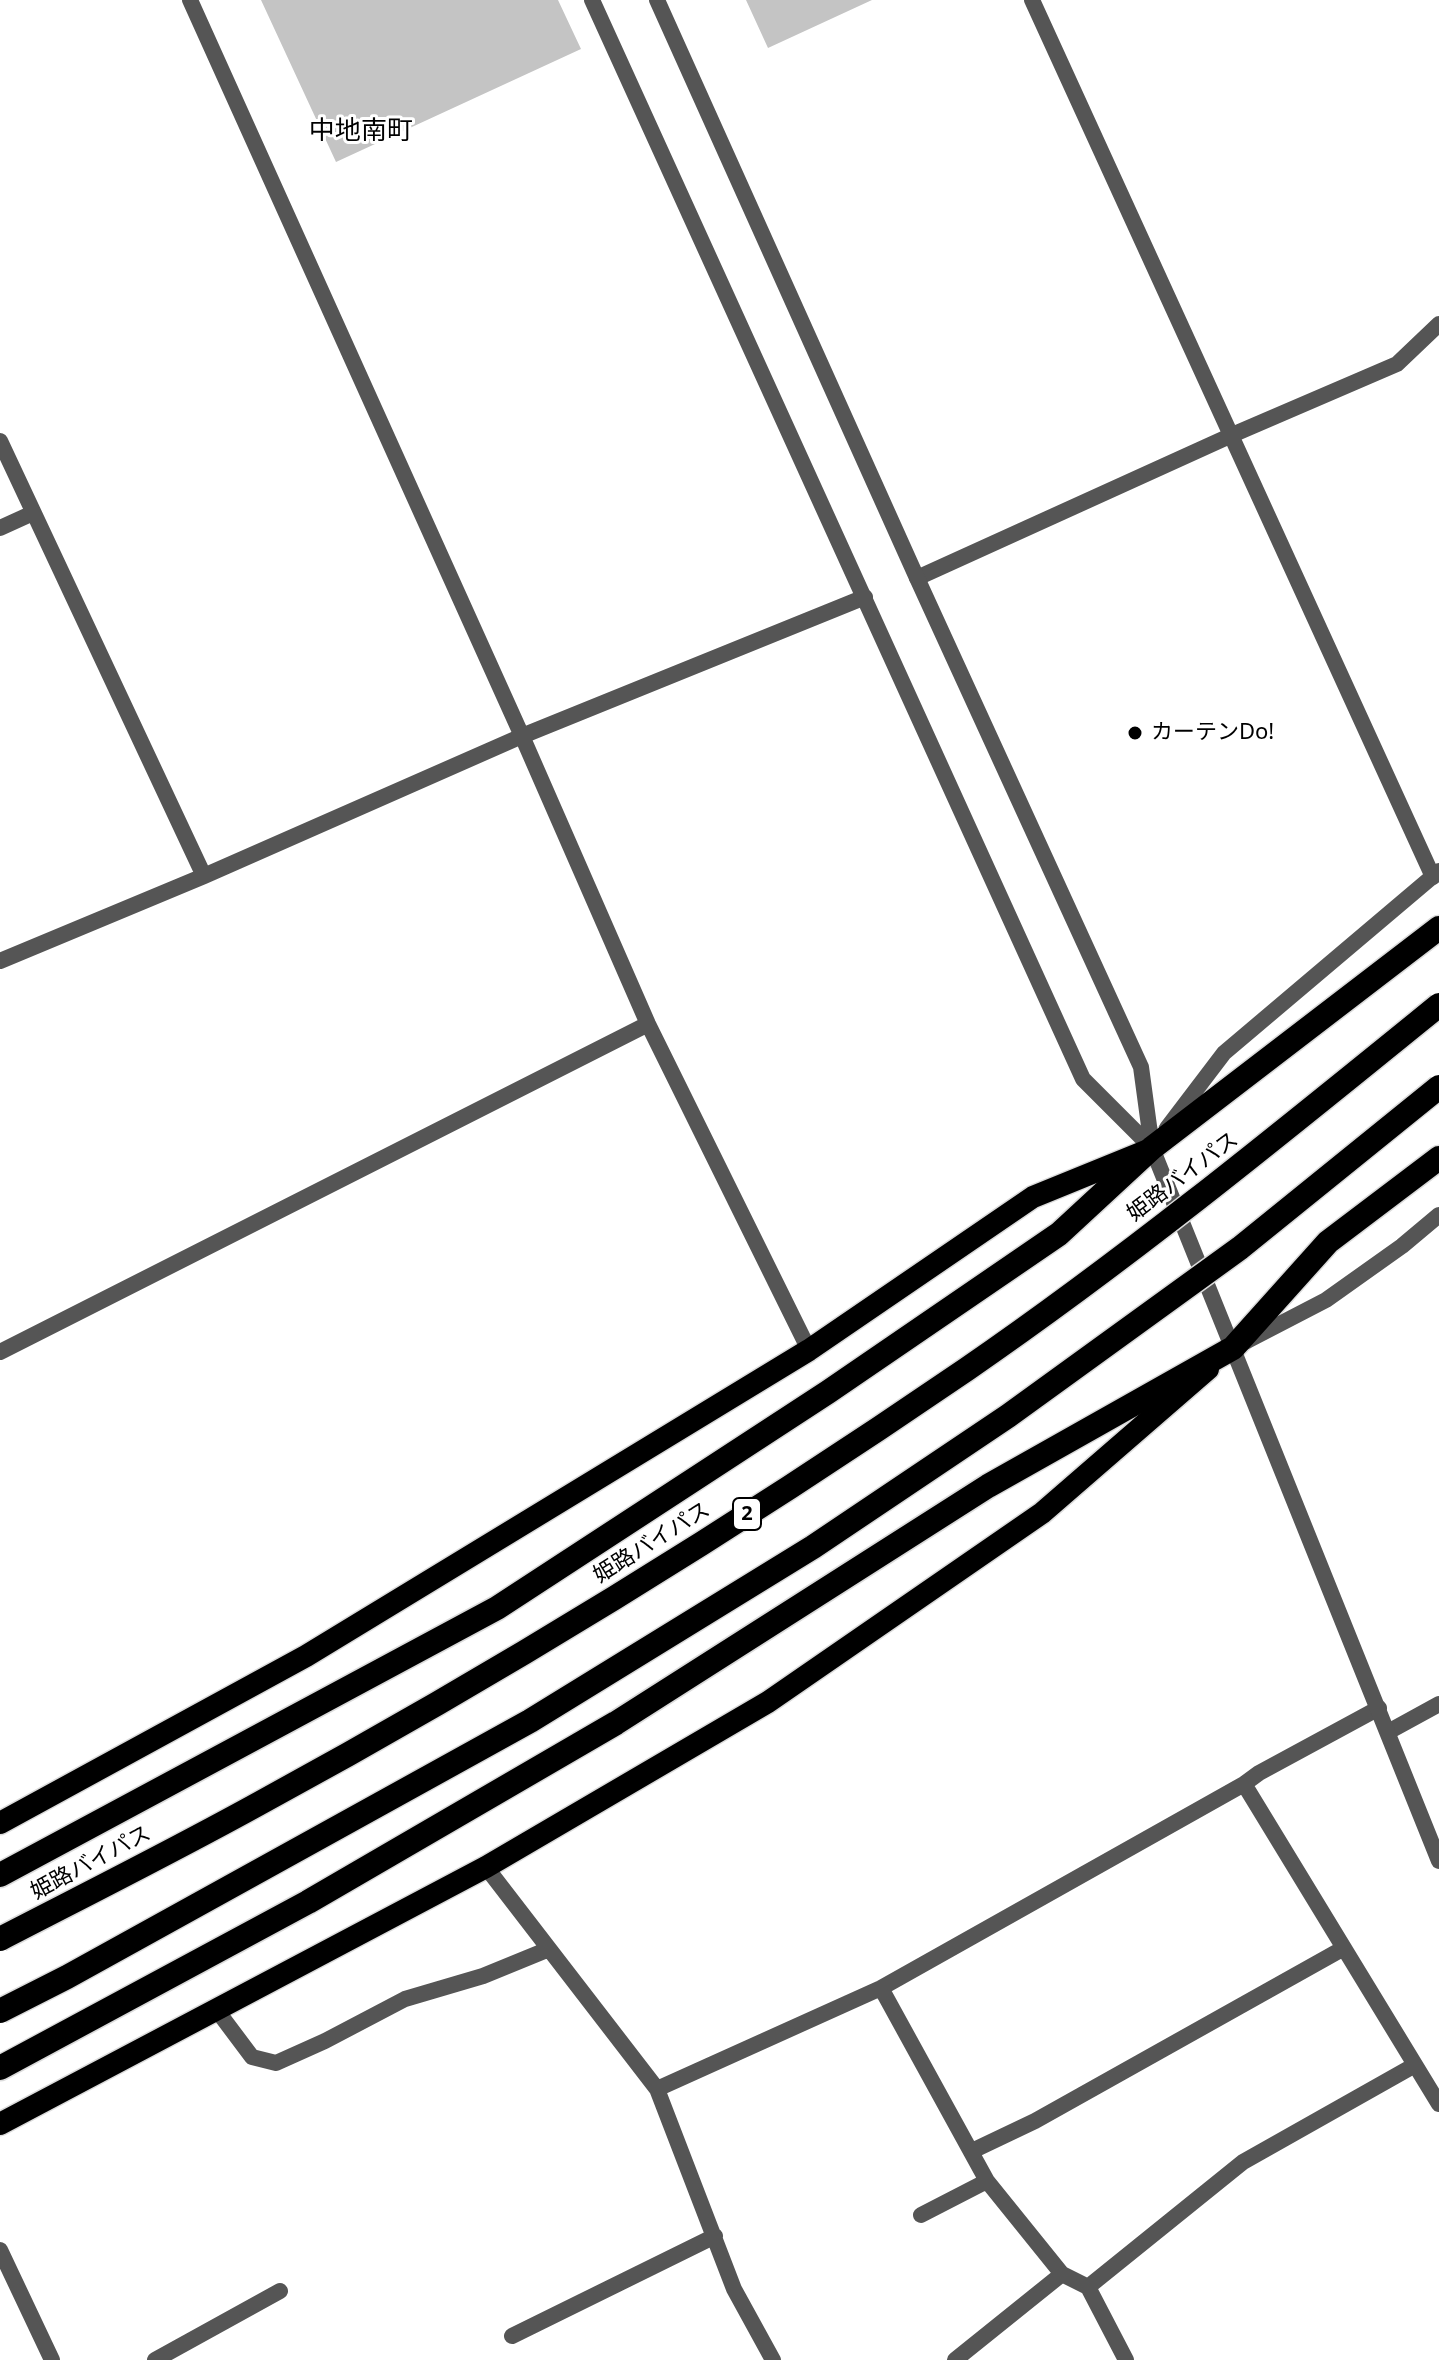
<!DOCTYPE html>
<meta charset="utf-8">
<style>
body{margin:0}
canvas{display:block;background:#fff}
</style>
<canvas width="1439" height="2360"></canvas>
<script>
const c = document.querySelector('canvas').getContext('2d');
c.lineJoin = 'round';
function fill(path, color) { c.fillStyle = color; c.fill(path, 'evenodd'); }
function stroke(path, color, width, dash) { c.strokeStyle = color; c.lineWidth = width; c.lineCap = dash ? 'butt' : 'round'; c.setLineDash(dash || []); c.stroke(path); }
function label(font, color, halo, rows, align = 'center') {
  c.font = font + ' "Noto Sans","Noto Sans JP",sans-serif'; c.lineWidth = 6; c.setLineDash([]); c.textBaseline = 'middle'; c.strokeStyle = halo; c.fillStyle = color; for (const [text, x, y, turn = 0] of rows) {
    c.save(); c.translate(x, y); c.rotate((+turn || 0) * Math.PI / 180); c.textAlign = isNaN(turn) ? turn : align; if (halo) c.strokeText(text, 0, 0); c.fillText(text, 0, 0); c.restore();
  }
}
const building = new Path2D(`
 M261,0H558L581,49L336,162Z
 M746,0H872L768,48Z`);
const minor = new Path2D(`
 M190,0L522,736L648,1024L809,1350
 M1032,0L1433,877
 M0,441L204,876
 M0,528L33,513
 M917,578L1232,435L1397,364L1439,324
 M0,961L204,876L522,736L865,597
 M0,1352L648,1024
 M1388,1732L1439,1704
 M1244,1784L1259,1773L1379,1708
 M486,1867L657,2089L734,2289L773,2360
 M881,1988L987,2181L1062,2274L1088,2287L1126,2360
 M216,2009L252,2057L276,2063L325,2041L405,1999L483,1976L549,1949
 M657,2089L881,1988L1244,1784L1439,2104
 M972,2151L1035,2121L1344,1948
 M921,2215L987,2181
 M1088,2287L1243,2162L1415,2065
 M512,2336L715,2236
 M155,2360L280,2291
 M955,2360L1062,2274`);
const tertiary = new Path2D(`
 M592,0L1083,1079L1152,1148
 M657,0L917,578L1141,1067L1152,1148L1439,1861
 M1167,1128L1224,1053L1439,871
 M1245,1342L1326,1300L1402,1246L1439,1215
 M0,2250L52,2360`);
const trunk = new Path2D(`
 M0,1823L306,1656L809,1350L1033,1197L1146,1151
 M0,2124L486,1867L768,1702L1042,1513L1208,1369`);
const motorway = new Path2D(`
 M0,1875L497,1608L828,1392L1059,1234L1152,1148L1439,928
 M0,2068L308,1902L616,1723L988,1486L1233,1348L1328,1242L1439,1158`);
const motorwayBridge = new Path2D(`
 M0,1939C87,1894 175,1850 260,1803C503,1671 739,1525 967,1369C1131,1256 1285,1130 1439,1005
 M0,2011L67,1977L530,1721L813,1547L1008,1416L1240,1248L1439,1087`);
const markers = [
 [1135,733,8,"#000"]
];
const shields = [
 [747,1514,28]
];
const shieldNames = [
 ["2",747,1514]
];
const poiNames = [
 ["カーテンDo!",1151,733]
];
const streetNames = [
 ["姫路バイパス",1183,1177,-37],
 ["姫路バイパス",652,1543,-32],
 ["姫路バイパス",91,1863,-28]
];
const quarterNames = [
 ["中地南町",361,132]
];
fill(building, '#c4c4c4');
stroke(trunk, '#dbdbdb', 25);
stroke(motorway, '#dbdbdb', 27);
stroke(minor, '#555', 16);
stroke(tertiary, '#555', 16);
stroke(trunk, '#000', 22);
stroke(motorway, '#000', 24);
stroke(motorwayBridge, '#dbdbdb', 27, []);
stroke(motorwayBridge, '#000', 24);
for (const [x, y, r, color] of markers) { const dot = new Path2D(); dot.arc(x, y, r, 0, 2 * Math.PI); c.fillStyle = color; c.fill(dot); stroke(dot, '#fff', 3); }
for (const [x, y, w] of shields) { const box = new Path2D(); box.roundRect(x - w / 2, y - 16, w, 32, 6); c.fillStyle = '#fff'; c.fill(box); stroke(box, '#000', 2); }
label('bold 20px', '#000', null, shieldNames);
label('22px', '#000', '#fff', poiNames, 'left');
label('22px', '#000', '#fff', streetNames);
label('26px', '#000', '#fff', quarterNames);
</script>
